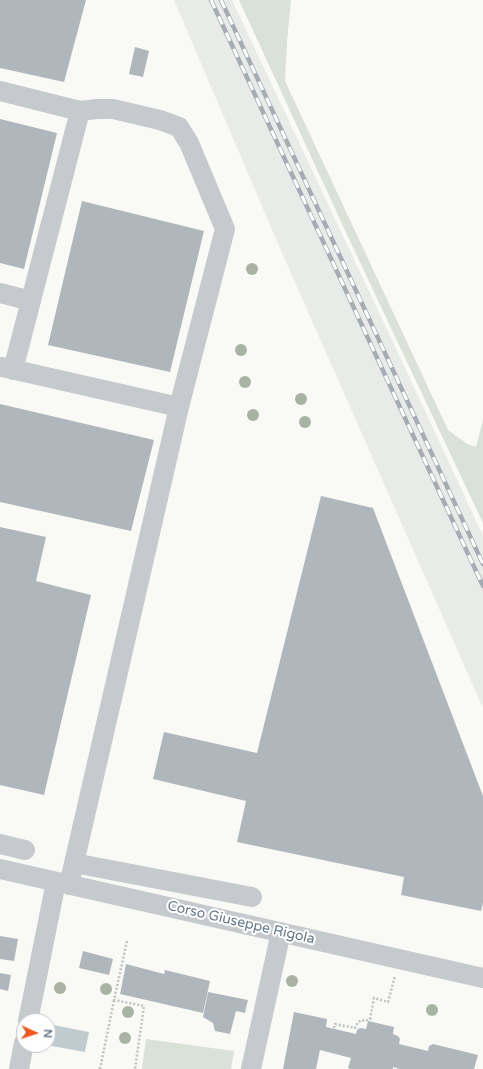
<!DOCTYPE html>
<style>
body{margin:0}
#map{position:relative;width:483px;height:1069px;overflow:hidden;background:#f9f9f6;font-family:"Varela Round",sans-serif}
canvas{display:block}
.north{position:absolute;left:16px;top:1013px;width:40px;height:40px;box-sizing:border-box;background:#fff;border:1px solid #c2c9d0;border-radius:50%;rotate:93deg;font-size:11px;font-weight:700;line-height:16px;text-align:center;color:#667889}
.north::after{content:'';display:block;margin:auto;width:14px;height:18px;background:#ee5920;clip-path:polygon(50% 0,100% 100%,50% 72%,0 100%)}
</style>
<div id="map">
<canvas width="483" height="1069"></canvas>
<div class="north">N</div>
</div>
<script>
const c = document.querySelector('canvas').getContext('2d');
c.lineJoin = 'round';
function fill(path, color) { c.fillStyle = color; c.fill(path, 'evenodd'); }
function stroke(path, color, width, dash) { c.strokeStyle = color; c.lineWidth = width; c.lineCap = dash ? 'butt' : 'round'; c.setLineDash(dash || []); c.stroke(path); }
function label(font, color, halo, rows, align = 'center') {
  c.font = font + ' "Varela Round",sans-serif'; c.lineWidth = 4; c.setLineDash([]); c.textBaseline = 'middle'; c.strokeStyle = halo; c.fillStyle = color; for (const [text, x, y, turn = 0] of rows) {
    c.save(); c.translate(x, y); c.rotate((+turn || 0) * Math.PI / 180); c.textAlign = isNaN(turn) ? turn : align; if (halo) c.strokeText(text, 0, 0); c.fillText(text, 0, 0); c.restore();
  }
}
const built = new Path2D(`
 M174,0H232L400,357L483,536V708L279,246Z`);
const green = new Path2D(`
 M239,0H291L287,41L285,81L448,430L467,444L476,447L483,420V523L349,239Z
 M146,1039L234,1051L231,1069H142Z`);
const water = new Path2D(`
 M48,1024L89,1032L85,1052L46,1045H48Z`);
const building = new Path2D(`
 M0,0H86L64,82L0,68Z
 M135,47L149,51L143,77L129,74Z
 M0,119L57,133L24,269L0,263Z
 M82,201L204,231L170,372L48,345Z
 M0,404L154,440L131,531L0,502Z
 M321,496L373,508L483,796V903L481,911L401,895L404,877L237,842L246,801L153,779L164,732L257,753Z
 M0,527L46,537L36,581L91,595L44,795L0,785Z
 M0,936L18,939L14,961L0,959Z
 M83,951L113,959L109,975L79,968Z
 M126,964L164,974L165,970L210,981L203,1013L120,994Z
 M0,973L11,975L8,991L0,989Z
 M208,992L248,1000L245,1013L236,1011L230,1034L215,1031L213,1023L203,1017Z
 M294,1012L327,1019L326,1027L356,1034L357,1030L360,1028L366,1029L368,1021L394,1027L393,1034L398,1036L400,1039L399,1044L428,1051L429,1046L433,1044L478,1055L474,1069H400L393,1067V1069H351L348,1068L351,1058L320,1050L316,1069H283Z`);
const path = new Path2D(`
 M127,941L114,1000L144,1006L135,1069
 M334,1028L335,1024L355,1028L358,1022L362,1020L365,1021L370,1019L374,998L388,1002L395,976
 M100,1069L114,1000`);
const minor = new Path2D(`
 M0,91L80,111
 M0,293L31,301
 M2,367L179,407
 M13,370L80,111L97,109H113L160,120L179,127L189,143L225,229L179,407L69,885
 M0,844L25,850
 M74,863L252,897
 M0,869L483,978
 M28,1021L56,882
 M19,1069L24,1043
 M251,1069L281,932`);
const rail = new Path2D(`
 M211,0L483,586
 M221,0L483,564`);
const trees = [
 [252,269],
 [241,350],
 [245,382],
 [301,399],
 [253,415],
 [305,422],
 [292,981],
 [60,988],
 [106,989],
 [432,1010],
 [128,1012],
 [125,1038]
];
const streetNames = [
 ["Corso Giuseppe Rigola",241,923,13]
];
fill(built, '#e9ebe9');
fill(green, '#dae1d7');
fill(water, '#c0cbd0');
fill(building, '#afb7bd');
stroke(path, '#bfc2c4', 2.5, [2, 2]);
stroke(minor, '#c6cace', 20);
stroke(rail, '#a6acb3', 4.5);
stroke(rail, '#fff', 3, [9]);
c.fillStyle = '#a8b3a4';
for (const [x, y] of trees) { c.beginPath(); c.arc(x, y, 6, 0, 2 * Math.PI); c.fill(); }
label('14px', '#667889', '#fff', streetNames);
</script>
